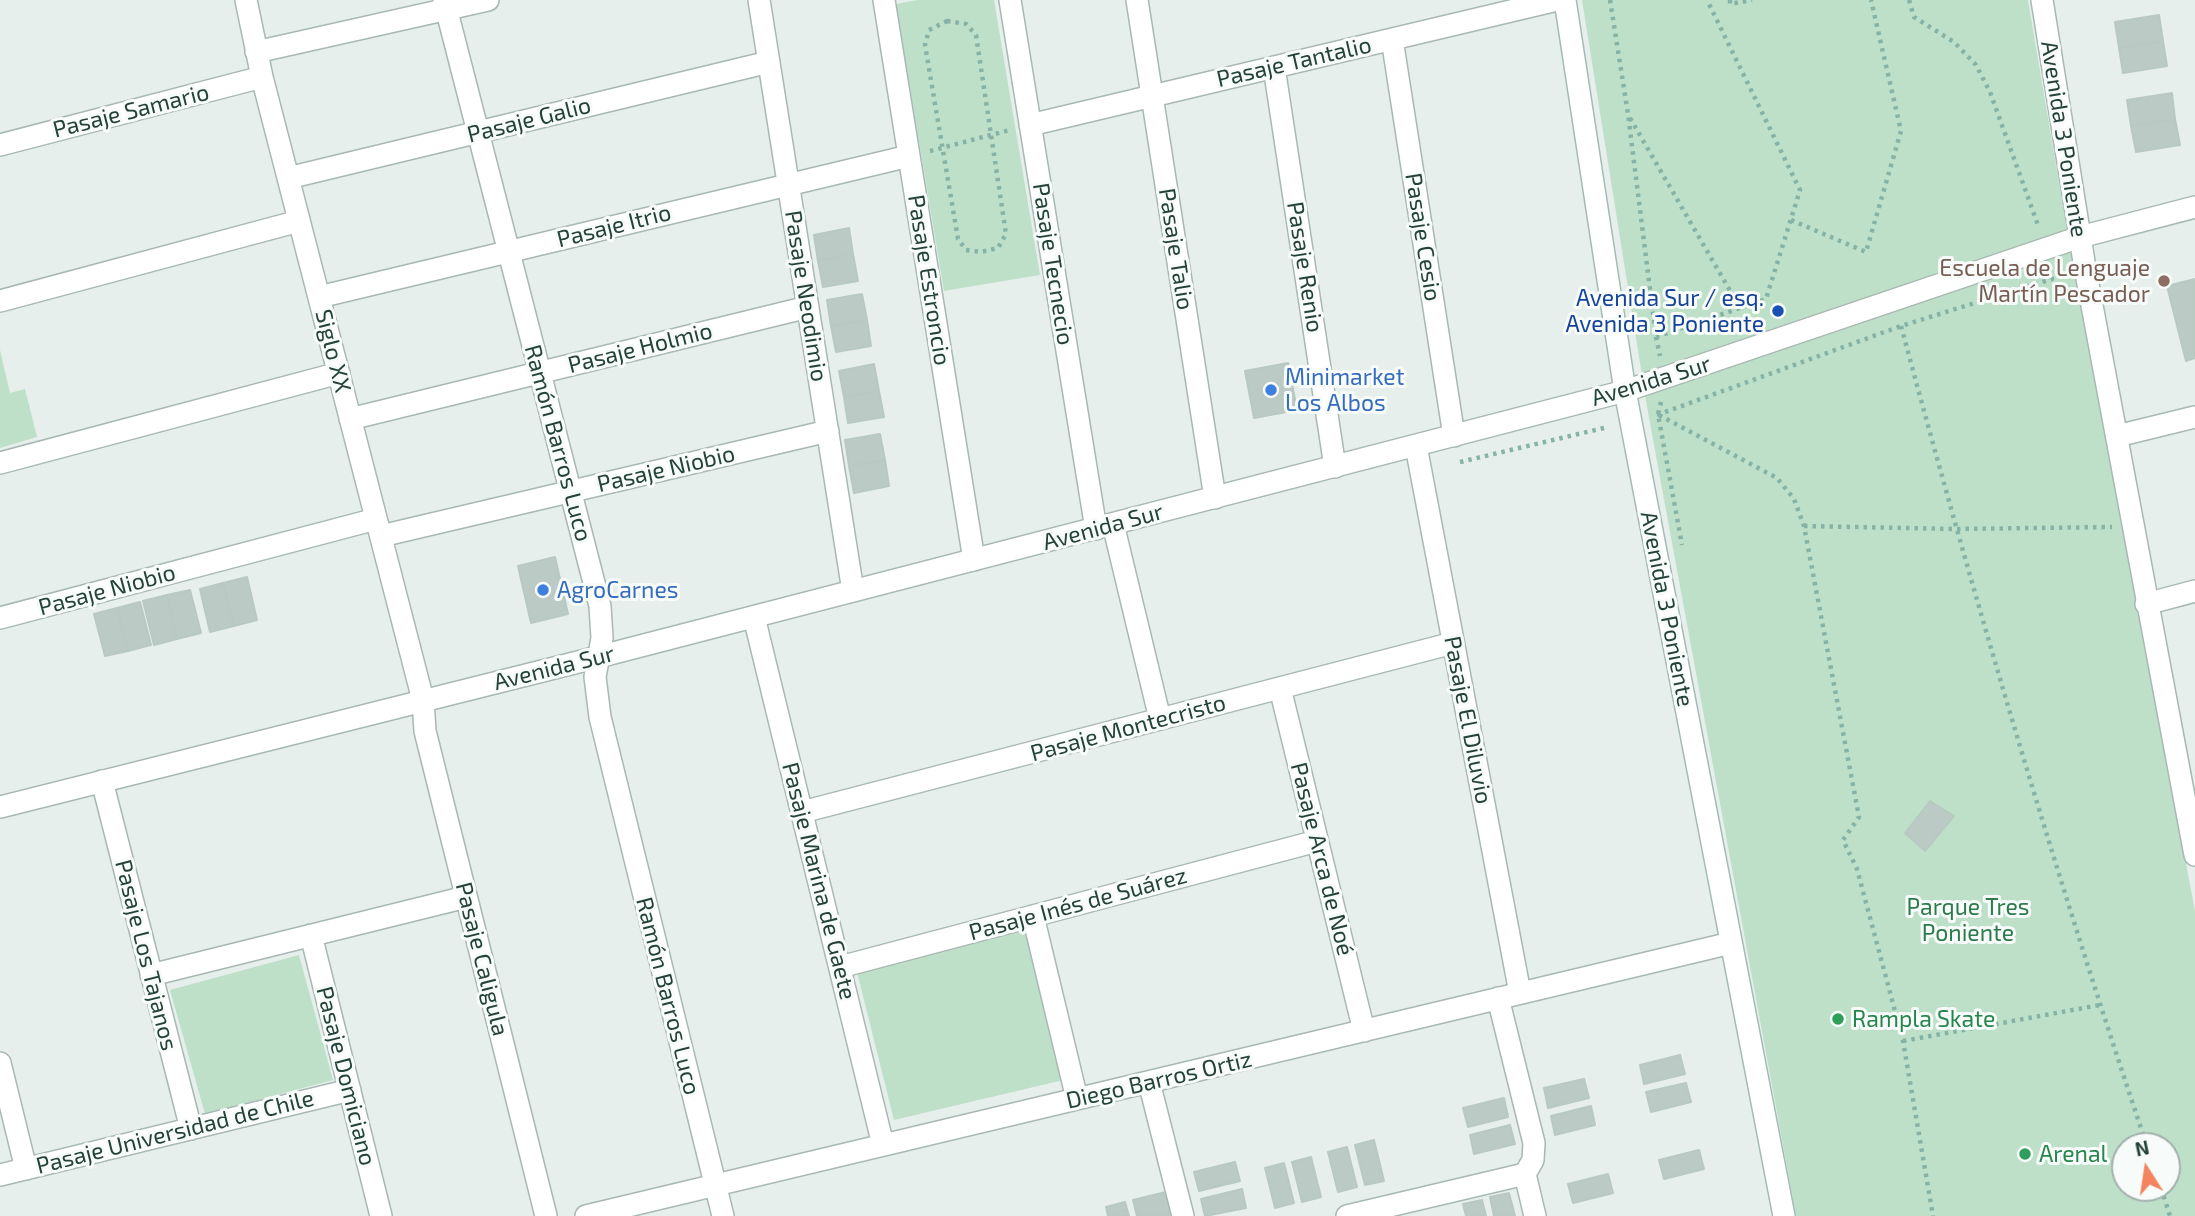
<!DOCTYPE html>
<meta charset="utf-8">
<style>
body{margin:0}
#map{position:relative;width:2195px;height:1216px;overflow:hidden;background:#e6efeb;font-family:"Exo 2",sans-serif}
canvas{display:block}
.north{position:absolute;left:2111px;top:1132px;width:70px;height:70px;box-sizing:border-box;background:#f7fbf9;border:2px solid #a3b1ad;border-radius:50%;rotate:348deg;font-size:19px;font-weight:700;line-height:28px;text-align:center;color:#24423a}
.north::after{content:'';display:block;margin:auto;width:24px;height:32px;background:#f4845f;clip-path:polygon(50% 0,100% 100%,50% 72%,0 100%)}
</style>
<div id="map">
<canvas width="2195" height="1216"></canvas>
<div class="north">N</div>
</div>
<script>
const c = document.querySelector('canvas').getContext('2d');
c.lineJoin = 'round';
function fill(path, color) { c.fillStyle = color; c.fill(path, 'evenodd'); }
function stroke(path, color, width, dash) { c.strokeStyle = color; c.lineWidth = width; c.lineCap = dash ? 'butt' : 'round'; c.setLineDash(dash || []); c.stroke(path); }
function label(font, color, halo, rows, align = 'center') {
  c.font = font + ' "Exo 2",sans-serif'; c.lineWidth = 6; c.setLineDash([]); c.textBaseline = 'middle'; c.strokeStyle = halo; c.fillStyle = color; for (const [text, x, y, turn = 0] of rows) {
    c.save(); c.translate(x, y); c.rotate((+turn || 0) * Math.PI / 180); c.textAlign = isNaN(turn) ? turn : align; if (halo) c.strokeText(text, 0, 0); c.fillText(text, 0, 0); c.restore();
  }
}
const green = new Path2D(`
 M917,0H994L1040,275L944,291L896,4Z
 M1582,0H2028L2076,284L2195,911V1216H1796L1647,407ZM2125,1146H2167V1188H2125Z
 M0,350L10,393L25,389L37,437L0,448Z
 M1030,922L1072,1078L894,1120L855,964Z
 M299,955L333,1080L205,1114L170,990Z`);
const building = new Path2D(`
 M2159,15L2163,41L2119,48L2115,22Z
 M2163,41L2167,66L2123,73L2119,48Z
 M2172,93L2175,119L2131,126L2127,100Z
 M2175,119L2180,145L2136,152L2131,126Z
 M849,228L853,254L818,261L814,235Z
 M853,254L858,281L823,287L818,261Z
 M2195,279V358L2186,361L2167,286Z
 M862,294L867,320L831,326L827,300Z
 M867,320L871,346L836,352L831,326Z
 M1288,363L1297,410L1254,418L1245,371Z
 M874,364L879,391L844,397L839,371Z
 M879,391L884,417L848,423L844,397Z
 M880,434L885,460L849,466L845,440Z
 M885,460L889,486L854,493L849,466Z
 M555,557L568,614L531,623L518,566Z
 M247,577L257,620L234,626L223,583Z
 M223,583L234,626L210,632L200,589Z
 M190,590L201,633L177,639L167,595Z
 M167,595L177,639L154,645L143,601Z
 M140,602L151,645L128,651L117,608Z
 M117,608L128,651L105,656L94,614Z
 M1930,801L1954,816L1925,851L1905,833Z
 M1680,1055L1685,1074L1644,1084L1640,1065Z
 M1584,1079L1589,1098L1548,1108L1544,1088Z
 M1686,1083L1691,1102L1651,1112L1646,1092Z
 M1504,1098L1508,1117L1468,1127L1463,1108Z
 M1591,1106L1595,1125L1555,1135L1551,1116Z
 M1510,1125L1515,1144L1474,1154L1470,1135Z
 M1374,1140L1384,1181L1365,1185L1355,1145Z
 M1347,1147L1357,1187L1338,1192L1328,1152Z
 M1699,1150L1704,1169L1664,1179L1659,1160Z
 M1311,1157L1321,1197L1302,1202L1292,1162Z
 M1235,1162L1240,1181L1199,1191L1194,1172Z
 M1284,1163L1294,1203L1275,1208L1265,1168Z
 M1608,1174L1613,1193L1573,1203L1568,1184Z
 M1242,1189L1246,1208L1205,1216L1201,1199Z
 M1166,1192L1172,1216H1137L1133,1200Z
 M1509,1193L1515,1216H1494L1490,1197Z
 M1482,1200L1486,1216H1466L1463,1204Z
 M1125,1202L1129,1216H1108L1106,1207Z`);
const path = new Path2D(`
 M1610,0L1628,114L1656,337L1660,356
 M1730,0V4L1752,0
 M1909,0L1914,17L1954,42L1976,65L1990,92L2039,228
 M947,21L966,24L976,35L1006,234L998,248L981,252L966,250L958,239L925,45L929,30Z
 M1630,118L1740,308
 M930,151L1010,130
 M1791,220L1866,252L1901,131L1871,0
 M1901,326C1975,602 2056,876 2147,1146
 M1656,337L1766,299L1800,190L1707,0
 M1661,402L1658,414L1682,545
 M1657,415L1901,326L2052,279L2050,271
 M1659,415L1777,478L1794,499L1804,526L1859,817L1843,840L1857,869L1903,1041L1933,1216
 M1460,462L1608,427
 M1804,526L1955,529L2112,527
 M1903,1041L2100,1005
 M2161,1188L2170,1216`);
const minor = new Path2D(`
 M246,0L262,77L423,700L425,731L546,1216
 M444,0L600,606L602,638L595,677L600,717L723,1216
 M759,0L853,591
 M884,0L974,560
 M1010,0L1096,529
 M1137,0L1215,498
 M1392,39L1454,436
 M256,52L488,0
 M1274,67L1335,467
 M1030,125L1557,0
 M0,145L262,77
 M288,178L769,62
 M319,297L909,156
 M0,301L299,221
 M350,419L808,307
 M2117,436L2195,417
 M1416,446L1520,993
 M0,463L339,373
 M1113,524L1160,719
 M381,536L828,431
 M2146,604L2195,591
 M754,617L883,1145
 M0,618L376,519
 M1280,688L1364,1031
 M102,781L191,1129
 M802,812L1453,643
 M1033,916L1077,1099
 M311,935L381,1216
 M840,967L1317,841
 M151,975L466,897
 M1498,998L1534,1143L1533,1160L1525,1174L1535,1216
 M0,1063L26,1169
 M1149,1082L1183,1216
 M0,1175L350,1090
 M586,1216L1731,943
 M1347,1216L1525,1174`);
const tertiary = new Path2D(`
 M2042,0L2085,268L2195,855
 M0,807L598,657L1625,391L2080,237L2195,207`);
const secondary = new Path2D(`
 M1565,0L1625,391L1784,1216`);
const markers = [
 [2164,281,7,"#8d6e63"],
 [1778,311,7,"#1a4fb4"],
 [1271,390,7,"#3f7fe0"],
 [543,590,7,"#3f7fe0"],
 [1838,1019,7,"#2e9e5b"],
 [2025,1154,7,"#2e9e5b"]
];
const streetNames = [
 ["Pasaje Tantalio",1294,62,-13],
 ["Pasaje Samario",131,111,-14],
 ["Pasaje Galio",529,120,-14],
 ["Avenida 3 Poniente",2064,139,81],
 ["Pasaje Itrio",614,226,-14],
 ["Pasaje Cesio",1423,237,81],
 ["Pasaje Talio",1176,249,81],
 ["Pasaje Tecnecio",1053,264,81],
 ["Pasaje Renio",1305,267,81],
 ["Pasaje Estroncio",929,280,81],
 ["Pasaje Neodimio",806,296,81],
 ["Pasaje Holmio",640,348,-14],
 ["Siglo XX",333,351,76],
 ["Avenida Sur",1651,381,-17],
 ["Ramón Barros Luco",558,443,75],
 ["Pasaje Niobio",666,469,-13],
 ["Avenida Sur",1103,527,-15],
 ["Pasaje Niobio",107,590,-15],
 ["Avenida 3 Poniente",1667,609,79],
 ["Avenida Sur",554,668,-14],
 ["Pasaje El Diluvio",1468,720,79],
 ["Pasaje Montecristo",1128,728,-15],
 ["Pasaje Arca de Noé",1322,859,76],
 ["Pasaje Marina de Gaete",819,881,76],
 ["Pasaje Inés de Suárez",1078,904,-15],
 ["Pasaje Los Tajanos",146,955,76],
 ["Pasaje Caligula",482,959,76],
 ["Ramón Barros Luco",668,996,76],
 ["Pasaje Domiciano",346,1076,76],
 ["Diego Barros Ortiz",1159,1080,-13],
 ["Pasaje Universidad de Chile",175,1132,-14]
];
const educationNames = [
 ["Escuela de Lenguaje",2150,268],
 ["Martín Pescador",2150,294]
];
const transitNames = [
 ["Avenida Sur / esq.",1764,298],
 ["Avenida 3 Poniente",1764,324]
];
const shopNames = [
 ["Minimarket",1285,377],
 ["Los Albos",1285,403],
 ["AgroCarnes",557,590]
];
const parkNames = [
 ["Parque Tres",1968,907],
 ["Poniente",1968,933]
];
const leisureNames = [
 ["Rampla Skate",1852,1019],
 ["Arenal",2039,1154]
];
fill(green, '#bfe0c8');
fill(building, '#bbcac4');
stroke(building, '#b8c9c2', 2);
stroke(minor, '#a8b8b2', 24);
stroke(tertiary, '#a8b8b2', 24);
stroke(secondary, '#a4bbb3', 24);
stroke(path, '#86b3a5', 4.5, [3.5, 5]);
stroke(minor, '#fff', 21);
stroke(tertiary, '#fff', 21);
stroke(secondary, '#fff', 21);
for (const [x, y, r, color] of markers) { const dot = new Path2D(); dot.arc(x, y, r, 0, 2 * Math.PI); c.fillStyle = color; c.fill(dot); stroke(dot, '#f7fbf9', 2.5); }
label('23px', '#24423a', '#f7fbf9', streetNames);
label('23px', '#785e54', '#f7fbf9', educationNames, 'right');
label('23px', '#164399', '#f7fbf9', transitNames, 'right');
label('23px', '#366cbe', '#f7fbf9', shopNames, 'left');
label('23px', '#2d7a4b', '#f7fbf9', parkNames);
label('23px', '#27864d', '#f7fbf9', leisureNames, 'left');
</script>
